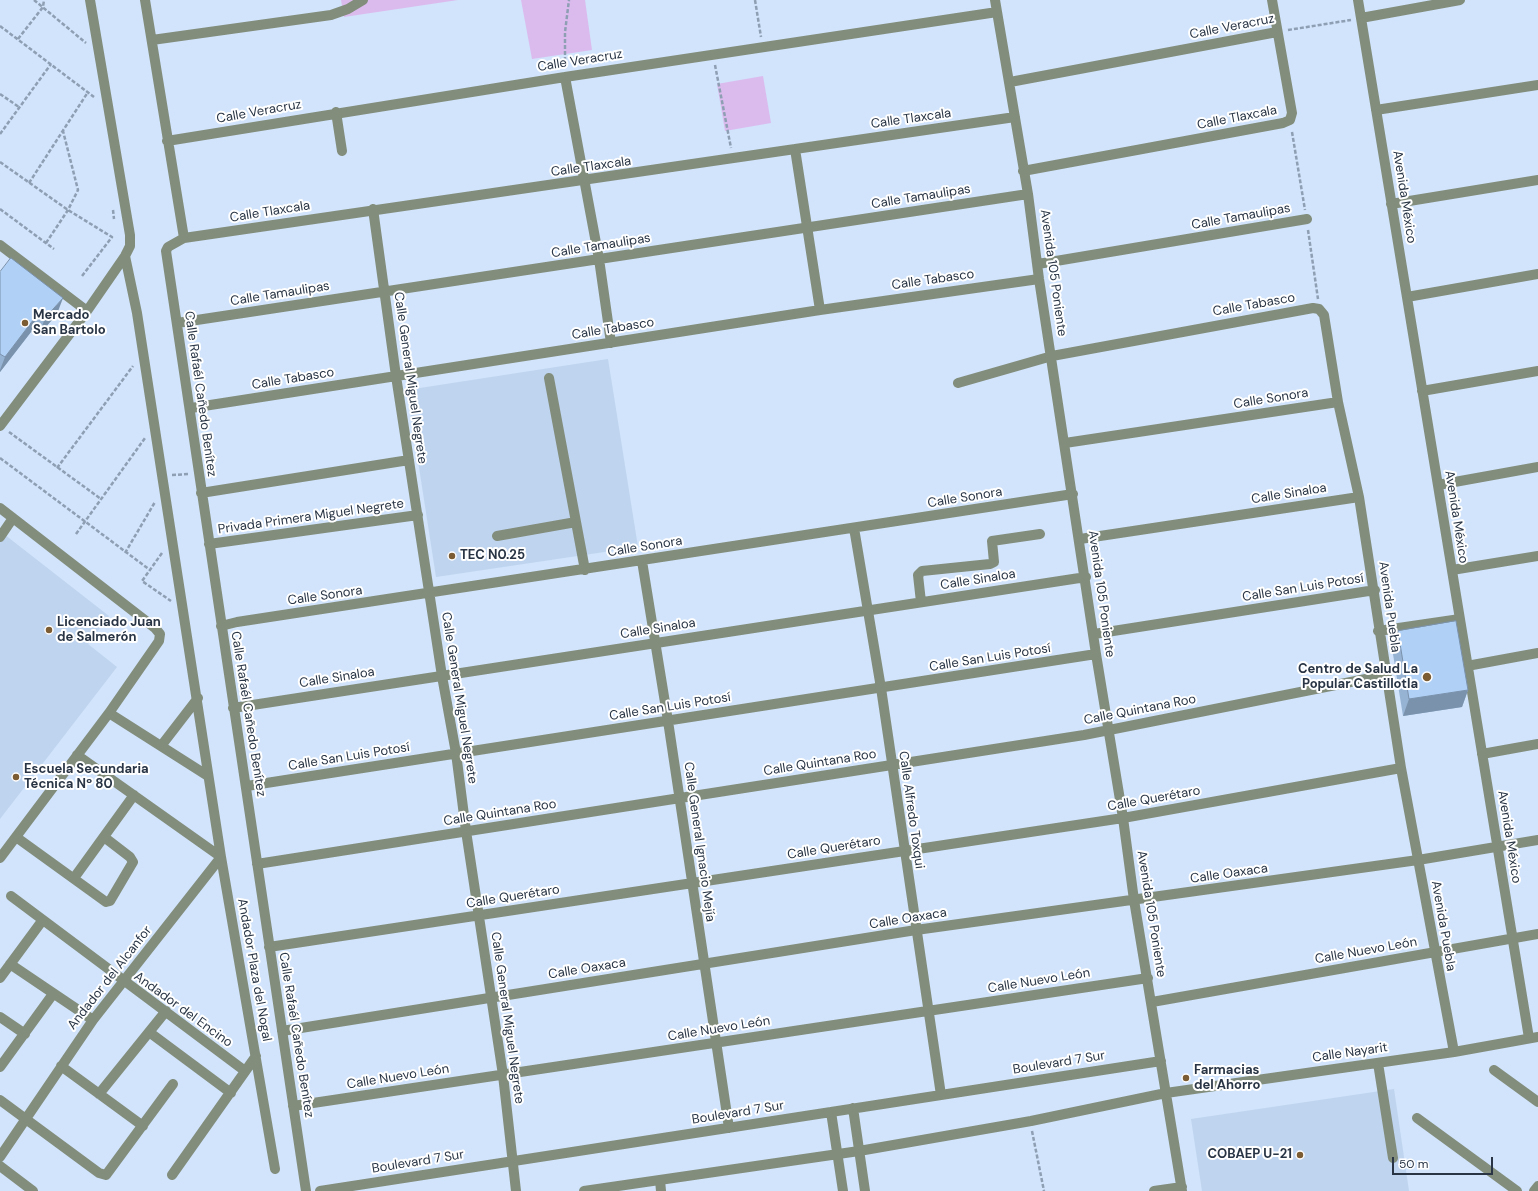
<!DOCTYPE html>
<meta charset="utf-8">
<style>
body{margin:0}
#map{position:relative;width:1538px;height:1191px;overflow:hidden;background:#d1e4fb;font-family:"DM Sans",sans-serif}
canvas{display:block}
.scale{position:absolute;left:1392px;top:1157px;width:101px;height:18px;box-sizing:border-box;border:2px solid #293545;border-top:0;padding-left:5px;font-size:12px;line-height:14px;white-space:nowrap;color:#293545;-webkit-text-stroke:3px #fff;paint-order:stroke}
</style>
<div id="map">
<canvas width="1538" height="1191"></canvas>
<div class="scale">50 m</div>
</div>
<script>
const c = document.querySelector('canvas').getContext('2d');
c.lineJoin = 'round';
function fill(path, color) { c.fillStyle = color; c.fill(path, 'evenodd'); }
function stroke(path, color, width, dash) { c.strokeStyle = color; c.lineWidth = width; c.lineCap = dash ? 'butt' : 'round'; c.setLineDash(dash || []); c.stroke(path); }
function label(font, color, halo, rows, align = 'center') {
  c.font = font + ' "DM Sans",sans-serif'; c.lineWidth = 4; c.setLineDash([]); c.textBaseline = 'middle'; c.strokeStyle = halo; c.fillStyle = color; for (const [text, x, y, turn = 0] of rows) {
    c.save(); c.translate(x, y); c.rotate((+turn || 0) * Math.PI / 180); c.textAlign = isNaN(turn) ? turn : align; if (halo) c.strokeText(text, 0, 0); c.fillText(text, 0, 0); c.restore();
  }
}
const built = new Path2D(`
 M608,359L638,547L436,577L407,390Z
 M0,531L109,616L88,644L117,667L0,819Z
 M1394,1089L1409,1191H1202L1191,1119Z`);
const green = new Path2D(`
 M341,0H458L344,17Z
 M521,0H585L592,50L532,59Z
 M763,76L771,123L725,131L717,84Z`);
const path = new Path2D(`
 M34,0L86,43
 M755,0L761,37
 M0,26L94,97
 M1288,30L1351,20
 M18,39L43,7L44,0
 M715,65L731,148
 M565,67V32L569,0
 M0,94L19,107
 M1292,132L1305,210
 M0,134L51,64
 M0,162L68,210L112,237L82,276
 M29,183L88,92
 M0,209L54,249
 M113,210L114,219
 M1308,230L1318,299
 M46,243L68,210L78,190L63,131
 M9,432L101,499
 M0,458L150,570
 M57,468L133,366
 M172,475L189,474
 M76,534L145,438
 M125,553L155,502
 M162,553L142,581L171,601
 M1032,1131L1044,1191`);
const minor = new Path2D(`
 M145,0L184,238
 M995,0L1028,194L1039,279L1096,654L1123,818L1134,900L1182,1191
 M1358,0L1529,1038
 M1361,18L1460,0
 M152,40L331,15L348,9L363,0
 M565,77L599,259L611,343
 M1010,82L1277,32
 M1376,110L1538,85
 M336,112L342,151
 M167,141L565,77L997,12
 M795,149L820,310
 M1023,171L1283,123L1290,120L1292,113L1272,0
 M1391,204L1538,180
 M373,209L396,376L442,676L456,753L466,831L503,1075L516,1191
 M0,245L87,311
 M125,256L137,313L221,857L275,1169
 M1038,264L1307,219
 M1407,297L1538,274
 M177,323L1028,194
 M549,378L585,570
 M958,383L1052,356L1313,308L1319,309L1324,315L1338,402L1359,497L1401,768L1454,1052
 M1422,391L1538,371
 M191,408L820,310L1039,279
 M0,426L87,311L125,256L130,246V235L90,0
 M1065,443L1338,402
 M1438,485L1538,467
 M201,493L409,460
 M0,508L155,628L160,634L159,641L109,713L0,858
 M854,528L881,688L941,1095
 M497,536L576,522
 M0,537L13,518
 M1080,539L1359,497
 M209,544L418,515
 M642,561L668,721L729,1128
 M1452,570L1538,556
 M921,602L918,575L922,571L990,564L994,562L992,541L1040,534
 M221,626L237,622L1073,494
 M1378,631L1460,619
 M1094,634L1375,590
 M1467,666L1538,653
 M233,708L1086,577
 M109,713L208,776
 M161,746L198,698
 M1482,754L1538,744
 M247,786L1096,654
 M16,837L106,902L110,901L133,862L130,857L104,837
 M257,864L1084,735L1386,675
 M74,878L134,795
 M11,896L245,1071
 M269,947L1123,818L1401,768
 M10,964L93,1020
 M0,978L42,921
 M1152,1002L1538,934
 M0,1017L25,1034
 M282,1031L916,930L1418,860L1538,840
 M149,1032L231,1093
 M1378,1063L1393,1158
 M61,1066L143,1126
 M0,1067L53,994
 M1494,1070L1538,1102
 M99,1094L166,1011
 M0,1100L99,1173L106,1175L173,1084
 M293,1106L1148,978
 M853,1108L865,1191
 M831,1112L843,1191
 M1417,1118L1517,1191
 M0,1157L93,1020L221,857L77,755
 M0,1166L33,1191
 M172,1175L256,1056
 M660,1180L661,1191
 M306,1191C259,878 213,564 166,251L168,247L184,238L1015,117
 M320,1191L1161,1061
 M584,1191L859,1151L1031,1121L1166,1093L1454,1052L1538,1037
 M1154,1191L1182,1187
 M1534,1191L1538,1186`);
const wall = new Path2D(`
 M0,272L57,314L39,335L31,332L0,372Z
 M1398,631L1468,690L1462,707L1403,716L1392,648Z`);
const shadedWall = new Path2D(`
 M63,298L57,314L39,335L45,318Z
 M37,315L31,332L0,372V370L5,357Z
 M1468,690L1462,707L1403,716L1409,699Z`);
const building = new Path2D(`
 M11,258L63,298L45,318L37,315L5,357L0,354V272Z
 M1456,621L1468,690L1409,699L1398,631Z`);
const markers = [
 [25,323,4,"#7c5c32"],
 [452,556,4,"#7c5c32"],
 [49,630,4,"#7c5c32"],
 [1427,677,5,"#7c5c32"],
 [16,777,4,"#7c5c32"],
 [1186,1078,4,"#7c5c32"],
 [1300,1155,4,"#7c5c32"]
];
const streetNames = [
 ["Calle Veracruz",1232,27,-11],
 ["Calle Veracruz",580,61,-9],
 ["Calle Veracruz",259,112,-10],
 ["Calle Tlaxcala",1237,118,-11],
 ["Calle Tlaxcala",911,119,-8],
 ["Calle Tlaxcala",591,167,-8],
 ["Calle Tamaulipas",921,197,-9],
 ["Avenida México",1404,197,81],
 ["Calle Tlaxcala",270,212,-9],
 ["Calle Tamaulipas",1241,217,-10],
 ["Calle Tamaulipas",601,246,-9],
 ["Avenida 105 Poniente",1053,273,82],
 ["Calle Tabasco",933,280,-8],
 ["Calle Tamaulipas",280,294,-9],
 ["Calle Tabasco",1254,305,-10],
 ["Calle Tabasco",613,329,-9],
 ["Calle General Miguel Negrete",410,378,82],
 ["Calle Tabasco",293,379,-9],
 ["Calle Rafaél Cañedo Benítez",200,394,82],
 ["Calle Sonora",1271,399,-9],
 ["Calle Sinaloa",1289,494,-9],
 ["Calle Sonora",965,498,-9],
 ["Privada Primera Miguel Negrete",311,517,-8],
 ["Avenida México",1456,517,81],
 ["Calle Sonora",645,547,-9],
 ["Calle Sinaloa",978,580,-9],
 ["Calle San Luis Potosí",1303,588,-9],
 ["Avenida 105 Poniente",1101,594,82],
 ["Calle Sonora",325,596,-8],
 ["Avenida Puebla",1389,607,82],
 ["Calle Sinaloa",658,629,-9],
 ["Calle San Luis Potosí",990,658,-9],
 ["Calle Sinaloa",337,678,-9],
 ["Calle General Miguel Negrete",459,698,81],
 ["Calle San Luis Potosí",670,707,-9],
 ["Calle Quintana Roo",1140,710,-11],
 ["Calle Rafaél Cañedo Benítez",248,714,81],
 ["Calle San Luis Potosí",349,757,-9],
 ["Calle Quintana Roo",820,763,-9],
 ["Calle Querétaro",1154,799,-10],
 ["Calle Alfredo Toxqui",911,810,82],
 ["Calle Quintana Roo",500,813,-9],
 ["Avenida México",1509,837,81],
 ["Calle General Ignacio Mejía",699,842,82],
 ["Calle Querétaro",834,848,-9],
 ["Calle Oaxaca",1229,874,-8],
 ["Calle Querétaro",513,897,-9],
 ["Avenida 105 Poniente",1151,914,81],
 ["Calle Oaxaca",908,919,-9],
 ["Avenida Puebla",1443,926,80],
 ["Calle Nuevo León",1366,951,-10],
 ["Calle Oaxaca",587,969,-9],
 ["Andador Plaza del Nogal",254,970,80],
 ["Andador del Alcanfor",110,978,-52],
 ["Calle Nuevo León",1039,981,-9],
 ["Andador del Encino",183,1010,36],
 ["Calle General Miguel Negrete",507,1018,82],
 ["Calle Nuevo León",719,1029,-9],
 ["Calle Rafaél Cañedo Benítez",296,1035,81],
 ["Calle Nayarit",1350,1053,-8],
 ["Boulevard 7 Sur",1059,1063,-9],
 ["Calle Nuevo León",398,1077,-9],
 ["Boulevard 7 Sur",738,1113,-9],
 ["Boulevard 7 Sur",418,1162,-9]
];
const poiNames = [
 ["Mercado",33,316],
 ["San Bartolo",33,331],
 ["TEC N0.25",460,556],
 ["Licenciado Juan",57,623],
 ["de Salmerón",57,638],
 ["Centro de Salud La",1418,670,"right"],
 ["Popular Castillotla",1418,685,"right"],
 ["Escuela Secundaria",24,770],
 ["Técnica Nº 80",24,785],
 ["Farmacias",1194,1071],
 ["del Ahorro",1194,1086],
 ["COBAEP U-21",1292,1155,"right"]
];
fill(built, '#bfd4ef');
fill(green, '#dbbbee');
stroke(path, '#8e9eb3', 2.5, [4, 2]);
stroke(minor, '#828d7c', 10);
fill(wall, '#97b3d4');
fill(shadedWall, '#7b92ac');
fill(building, '#b0d0f6');
stroke(building, '#7b92ac', 1);
for (const [x, y, r, color] of markers) { const dot = new Path2D(); dot.arc(x, y, r, 0, 2 * Math.PI); c.fillStyle = color; c.fill(dot); stroke(dot, '#fff', 1.5); }
label('13px', '#293545', '#fff', streetNames);
label('bold 13px', '#293545', '#fff', poiNames, 'left');
</script>
